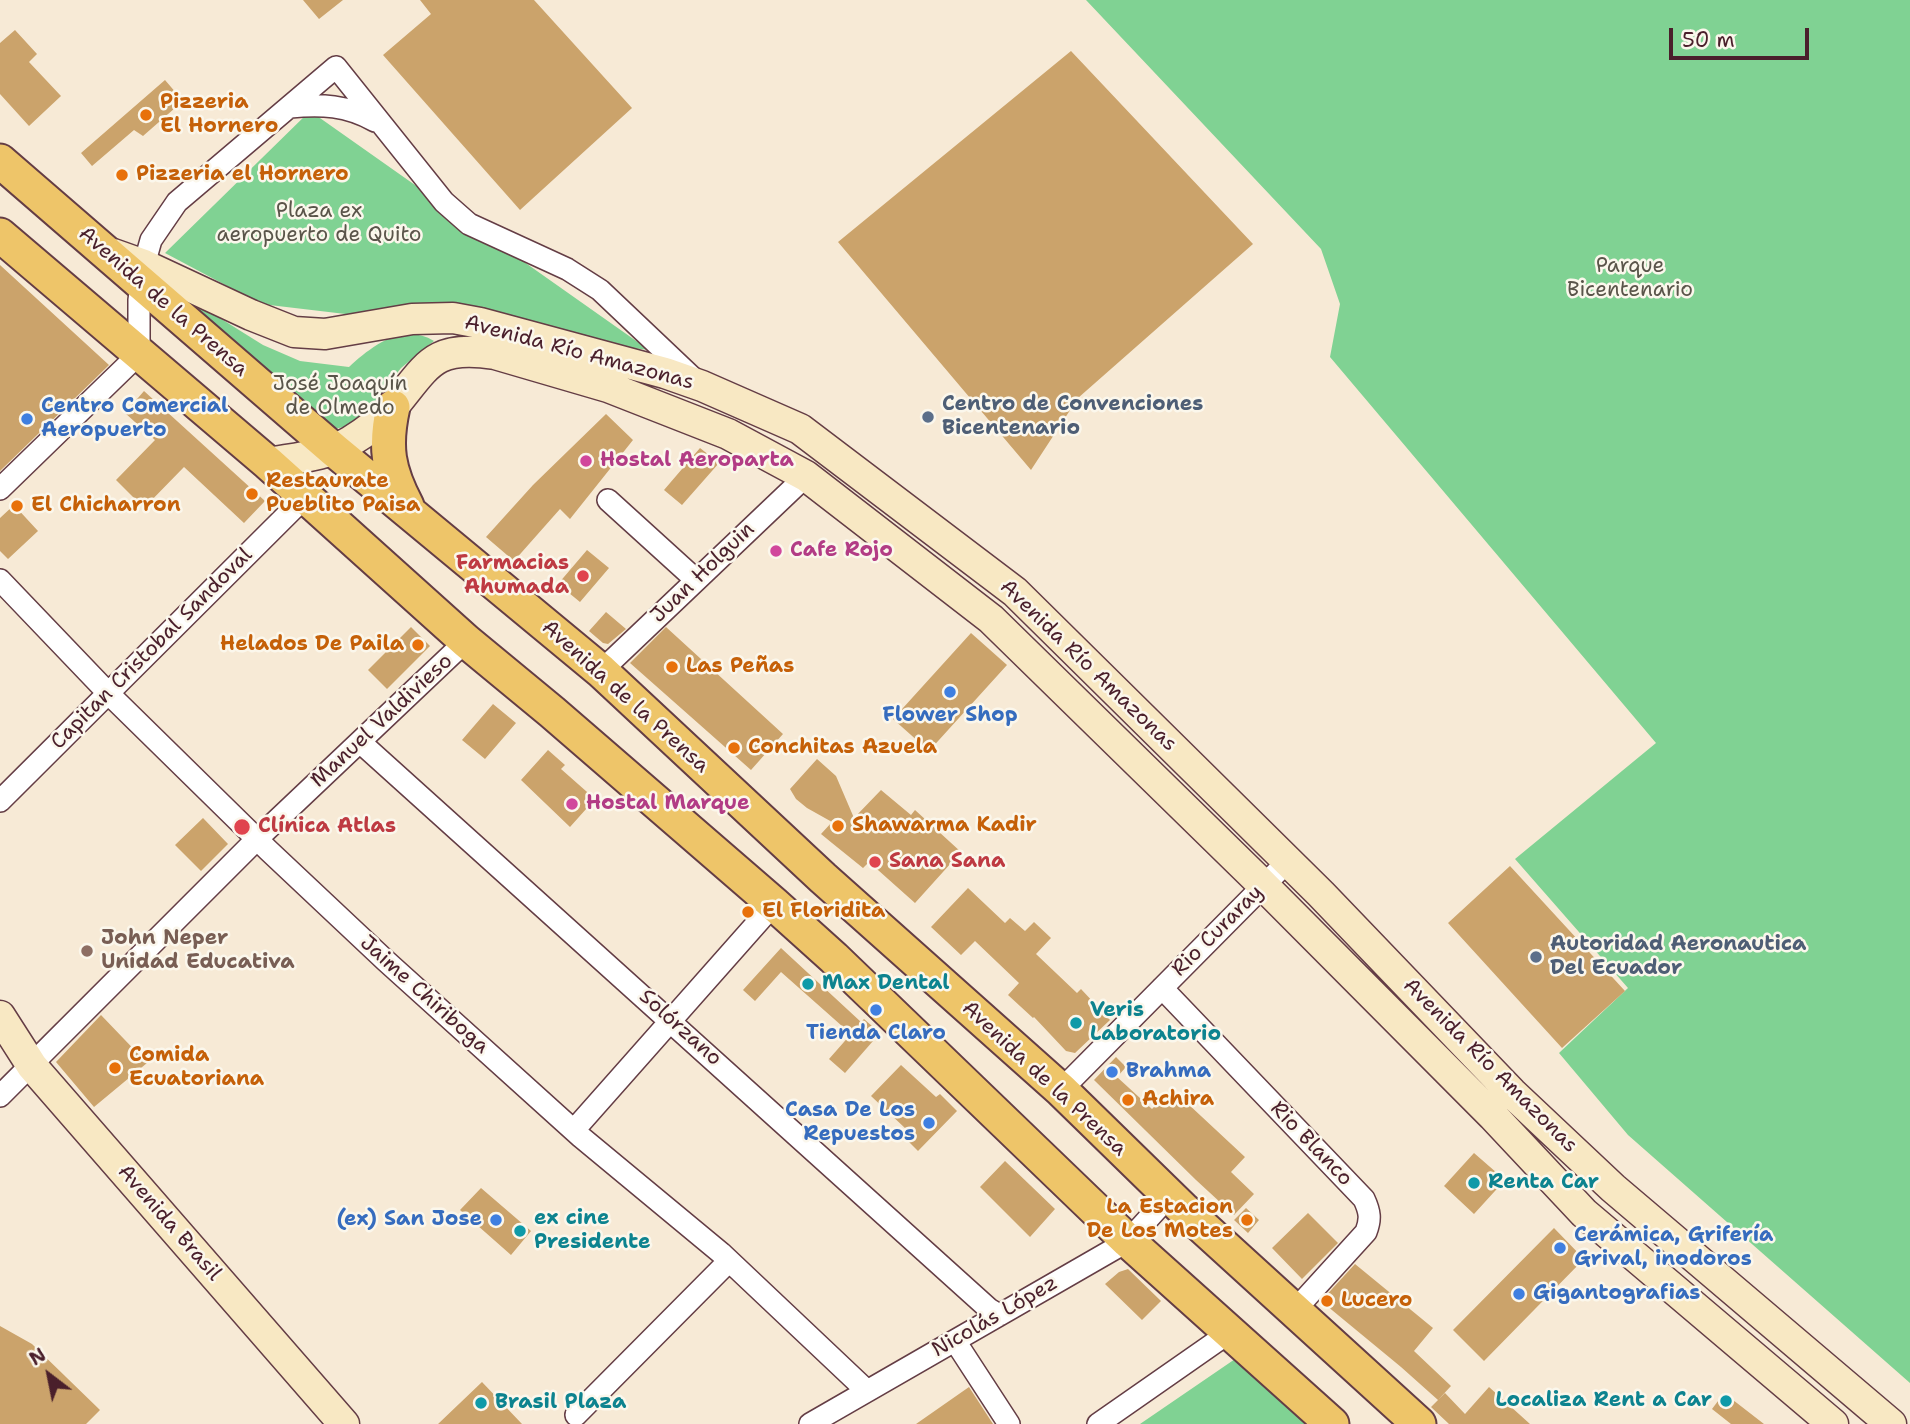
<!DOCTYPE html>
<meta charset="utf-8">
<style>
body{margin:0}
#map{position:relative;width:1910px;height:1424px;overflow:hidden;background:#f7ead6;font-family:"Shantell Sans",sans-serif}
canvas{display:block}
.north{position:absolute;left:14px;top:1340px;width:70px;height:70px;-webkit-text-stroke:5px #fbf7ec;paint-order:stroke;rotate:328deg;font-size:19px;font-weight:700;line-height:28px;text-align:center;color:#4a1f2b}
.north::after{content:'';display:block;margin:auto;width:24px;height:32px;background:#4a1f2b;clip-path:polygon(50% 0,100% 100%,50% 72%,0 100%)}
.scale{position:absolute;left:1669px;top:28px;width:140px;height:32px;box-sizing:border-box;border:4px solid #4a1f2b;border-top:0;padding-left:9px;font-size:21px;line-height:24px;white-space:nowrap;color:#4a1f2b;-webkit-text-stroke:5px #fbf7ec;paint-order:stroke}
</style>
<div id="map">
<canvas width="1910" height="1424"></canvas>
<div class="north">N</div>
<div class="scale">50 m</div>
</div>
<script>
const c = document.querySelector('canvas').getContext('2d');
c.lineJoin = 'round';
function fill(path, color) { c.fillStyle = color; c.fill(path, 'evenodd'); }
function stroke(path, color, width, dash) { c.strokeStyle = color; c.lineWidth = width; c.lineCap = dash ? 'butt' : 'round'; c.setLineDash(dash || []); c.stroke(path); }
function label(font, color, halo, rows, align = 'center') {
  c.font = font + ' "Shantell Sans",sans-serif'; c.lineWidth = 5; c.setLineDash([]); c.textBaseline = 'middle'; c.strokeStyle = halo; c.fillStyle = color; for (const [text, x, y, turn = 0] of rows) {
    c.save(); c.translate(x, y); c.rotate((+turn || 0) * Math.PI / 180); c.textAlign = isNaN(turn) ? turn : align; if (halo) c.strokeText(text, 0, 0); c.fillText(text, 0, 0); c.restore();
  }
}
const green = new Path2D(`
 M1086,0H1910V1383L1628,1135L1559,1053L1628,988L1515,859L1656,743L1330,357L1340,304L1321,249Z
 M310,111L649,350L261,304L165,253Z
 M167,285L263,345L300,361L349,367C372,346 403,322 434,341L401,368L357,424L330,430Z
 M1238,1357L1306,1424H1140Z`);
const building = new Path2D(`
 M303,0H343L319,19Z
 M420,0H534L632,108L520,210L383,55L431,14Z
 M15,30L37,54L29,62L61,96L29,126L0,94V43Z
 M1071,51L1253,244L1078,398L1031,470L838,242Z
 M165,80L183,101L143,136L134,130L92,166L81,153Z
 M0,265L109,365L0,471Z
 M144,391L265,501L244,523L184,467L144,508L116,480L155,440L125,413Z
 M606,414L633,440L570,519L560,509L514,561L486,537L533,485Z
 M700,448L719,463L682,505L664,490Z
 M14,505L38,531L8,559L0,551V518Z
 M587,550L609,568L580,602L558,584Z
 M606,612L626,629L608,644L603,643L589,631Z
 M411,627L430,646L387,689L368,670Z
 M666,627L783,734L751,770L630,663Z
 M971,633L1007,665L929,751L893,719Z
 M493,704L516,723L485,759L462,740Z
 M548,750L565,765L561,769L595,799L570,827L521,780Z
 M817,759L836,776L854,818L881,790L911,815L915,810L961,852L915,903L869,862L863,868L832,843L821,834L832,822L807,808L796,799L790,789Z
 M203,818L228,844L201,871L175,845Z
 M1510,866L1625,991L1562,1048L1448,923Z
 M968,888L1005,923L1010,918L1025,931L1034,922L1051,938L1036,954L1077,993L1081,989L1110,1020L1075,1053L1066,1051L1034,1017L1033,1018L1008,995L1019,983L975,941L961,955L931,927Z
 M781,948L861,1022L864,1019L880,1033L845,1073L829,1059L851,1034L781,972L755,1001L743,990Z
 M101,1015L147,1063L94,1107L56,1062Z
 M1116,1057L1126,1067L1117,1077L1152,1109L1172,1089L1245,1157L1231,1172L1254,1194L1234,1215L1196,1180L1094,1080Z
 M901,1065L936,1097L940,1094L957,1111L918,1151L901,1134L906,1129L871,1096Z
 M1474,1153L1505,1180L1474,1214L1444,1186Z
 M1005,1161L1055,1209L1030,1237L980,1187Z
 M481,1188L531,1231L511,1255L460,1210Z
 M1246,1208L1259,1220L1248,1233L1234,1220Z
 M1308,1213L1338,1243L1302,1279L1272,1248Z
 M1554,1228L1584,1259L1484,1361L1453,1330Z
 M1355,1264L1433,1328L1414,1351L1451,1386L1438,1400L1401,1367L1321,1301Z
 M1128,1269L1161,1301L1142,1320L1105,1284L1119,1272Z
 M0,1326L32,1344L100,1410L86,1424H0Z
 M482,1382L522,1424H438Z
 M969,1387L993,1424H916Z
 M1489,1387L1530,1424H1449L1431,1407L1445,1393L1465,1414Z
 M1724,1393L1764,1424H1731L1712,1409Z`);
const street = new Path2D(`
 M290,107C321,104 347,105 375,121
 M0,489L139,354V300L144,265L151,240L177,202L336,67L444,202L469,224L567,269L600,290L695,380
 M608,500L695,579
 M0,580L111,696L268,850L386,961L581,1137L721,1253L867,1391
 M601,671L806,476
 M360,742L989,1309L999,1315
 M0,801L304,498
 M1162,988L1364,1199C1370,1212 1371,1219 1366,1232L1295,1310
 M1061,1090L1288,861
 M0,1096L257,839L466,641
 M574,1130L774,904
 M955,1341L1009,1424
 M576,1415L729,1261
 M810,1424L1128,1241L1169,1196
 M1098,1424L1230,1332`);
const secondary = new Path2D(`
 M113,254L144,265L251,315L294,332L325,334L412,319L453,318L480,323L665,373L702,386L800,429L1015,592L1321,894L1512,1093L1613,1188L1891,1424
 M268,463C295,458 327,456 351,441C366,432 381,420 393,407C428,365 433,344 495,354L608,387L728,434L806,476L991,619L1260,882L1493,1116L1584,1213L1833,1424
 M0,1016L32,1066L344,1424`);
const primary = new Path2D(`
 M0,161L334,450L601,671L823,878L1061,1090L1184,1210L1419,1424
 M0,235L268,463L466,641L552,712L774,904L834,958L1128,1241L1332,1424
 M393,407C384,447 388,470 407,506`);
const markers = [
 [146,115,7,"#e8710a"],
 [122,175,7,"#e8710a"],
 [928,417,7,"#5c6f8a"],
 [27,419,7,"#3f7fe0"],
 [586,461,7,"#d1479c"],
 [252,494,7,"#e8710a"],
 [17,506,7,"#e8710a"],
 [776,551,7,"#d1479c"],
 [583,576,7,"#e0444e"],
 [418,645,7,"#e8710a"],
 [672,667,7,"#e8710a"],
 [950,692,7,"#3f7fe0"],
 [734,748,7,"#e8710a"],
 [572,804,7,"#d1479c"],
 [838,826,7,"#e8710a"],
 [242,827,9,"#e0444e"],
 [875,862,7,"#e0444e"],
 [748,912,7,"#e8710a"],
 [87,951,7,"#8d6e63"],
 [1536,957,7,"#5c6f8a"],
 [808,984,7,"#0f9aa8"],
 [876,1010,7,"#3f7fe0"],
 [1076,1023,7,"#0f9aa8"],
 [115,1068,7,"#e8710a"],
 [1112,1072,7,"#3f7fe0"],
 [1128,1100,7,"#e8710a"],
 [929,1123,7,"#3f7fe0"],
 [1474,1183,7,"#0f9aa8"],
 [496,1220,7,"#3f7fe0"],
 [1247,1220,7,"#e8710a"],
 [520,1231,7,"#0f9aa8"],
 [1560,1248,7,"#3f7fe0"],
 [1519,1294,7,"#3f7fe0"],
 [1327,1301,7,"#e8710a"],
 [1726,1401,7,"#0f9aa8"],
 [481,1403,7,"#0f9aa8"]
];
const foodNames = [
 ["Pizzeria",160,103],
 ["El Hornero",160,127],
 ["Pizzeria el Hornero",136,175],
 ["Restaurate",266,482],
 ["Pueblito Paisa",266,506],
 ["El Chicharron",31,506],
 ["Helados De Paila",404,645,"right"],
 ["Las Peñas",686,667],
 ["Conchitas Azuela",748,748],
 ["Shawarma Kadir",852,826],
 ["El Floridita",762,912],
 ["Comida",129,1056],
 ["Ecuatoriana",129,1080],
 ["Achira",1142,1100],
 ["La Estacion",1233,1208,"right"],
 ["De Los Motes",1233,1232,"right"],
 ["Lucero",1341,1301]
];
const parkNames = [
 ["Plaza ex",319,212],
 ["aeropuerto de Quito",319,236],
 ["Parque",1630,267],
 ["Bicentenario",1630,291],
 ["José Joaquín",340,385],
 ["de Olmedo",340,409]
];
const streetNames = [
 ["Avenida de la Prensa",163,302,41],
 ["Avenida Río Amazonas",579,353,15],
 ["Juan Holguin",703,573,-44],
 ["Capitan Cristobal Sandoval",152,649,-45],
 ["Avenida Río Amazonas",1088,666,44],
 ["Avenida de la Prensa",625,697,42],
 ["Manuel Valdivieso",382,721,-43],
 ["Rio Curaray",1218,931,-45],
 ["Jaime Chiriboga",424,995,42],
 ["Solórzano",680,1028,42],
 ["Avenida Río Amazonas",1490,1066,45],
 ["Avenida de la Prensa",1044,1079,43],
 ["Rio Blanco",1311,1144,46],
 ["Avenida Brasil",169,1223,49],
 ["Nicolás López",995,1317,-30]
];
const serviceNames = [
 ["Centro de Convenciones",942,405],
 ["Bicentenario",942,429],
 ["Autoridad Aeronautica",1550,945],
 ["Del Ecuador",1550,969]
];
const shopNames = [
 ["Centro Comercial",41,407],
 ["Aeropuerto",41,431],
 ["Flower Shop",950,716,"center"],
 ["Tienda Claro",876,1034,"center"],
 ["Brahma",1126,1072],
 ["Casa De Los",915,1111,"right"],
 ["Repuestos",915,1135,"right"],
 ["(ex) San Jose",482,1220,"right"],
 ["Cerámica, Grifería",1574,1236],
 ["Grival, inodoros",1574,1260],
 ["Gigantografias",1533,1294]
];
const hotelNames = [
 ["Hostal Aeroparta",600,461],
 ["Cafe Rojo",790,551],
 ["Hostal Marque",586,804]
];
const healthNames = [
 ["Farmacias",569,564,"right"],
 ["Ahumada",569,588,"right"],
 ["Clínica Atlas",258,827],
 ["Sana Sana",889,862]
];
const educationNames = [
 ["John Neper",101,939],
 ["Unidad Educativa",101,963]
];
const cultureNames = [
 ["Max Dental",822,984],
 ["Veris",1090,1011],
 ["Laboratorio",1090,1035],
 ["Renta Car",1488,1183],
 ["ex cine",534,1219],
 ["Presidente",534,1243],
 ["Localiza Rent a Car",1712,1401,"right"],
 ["Brasil Plaza",495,1403]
];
fill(green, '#80d293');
fill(building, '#cba36b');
stroke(street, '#643d45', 24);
stroke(secondary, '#643d45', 33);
stroke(primary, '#643d45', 37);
stroke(street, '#fff', 21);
stroke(secondary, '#f8e8c3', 30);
stroke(primary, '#eec569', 33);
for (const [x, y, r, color] of markers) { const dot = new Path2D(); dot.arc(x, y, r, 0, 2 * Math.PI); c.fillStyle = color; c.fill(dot); stroke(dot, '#fbf7ec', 2.5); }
label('bold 21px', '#c56008', '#fbf7ec', foodNames, 'left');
label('21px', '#5a554a', '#fbf7ec', parkNames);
label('21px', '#4a1f2b', '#fbf7ec', streetNames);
label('bold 21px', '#4e5e75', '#fbf7ec', serviceNames, 'left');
label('bold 21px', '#366cbe', '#fbf7ec', shopNames, 'left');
label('bold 21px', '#b23c85', '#fbf7ec', hotelNames, 'left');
label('bold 21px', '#be3a42', '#fbf7ec', healthNames, 'left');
label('bold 21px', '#785e54', '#fbf7ec', educationNames, 'left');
label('bold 21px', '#0d838f', '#fbf7ec', cultureNames, 'left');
</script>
